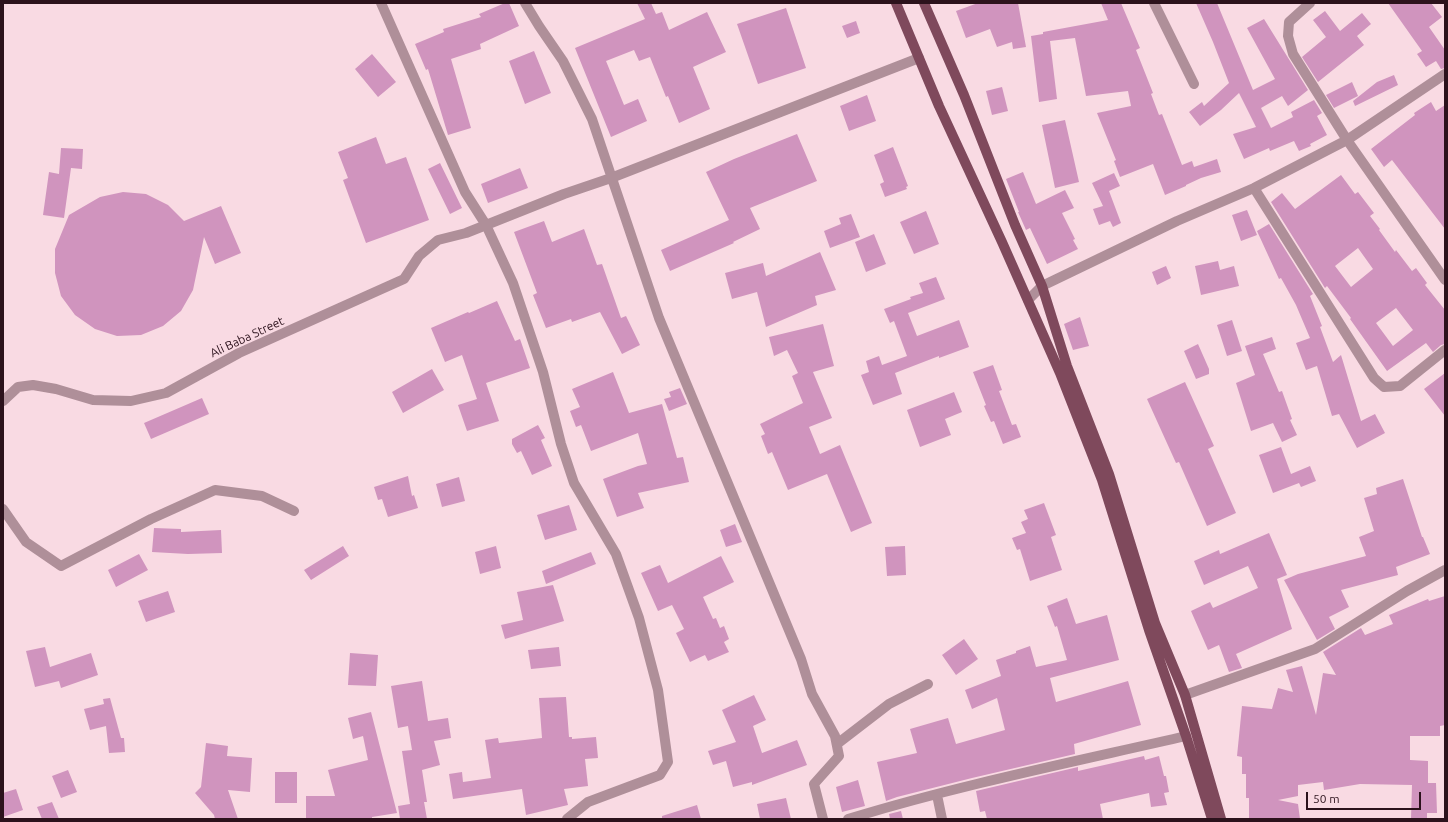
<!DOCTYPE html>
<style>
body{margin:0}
#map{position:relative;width:1448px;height:822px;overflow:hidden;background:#f9dae3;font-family:Ubuntu,sans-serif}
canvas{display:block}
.frame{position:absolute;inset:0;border:4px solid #2c121c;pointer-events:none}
.scale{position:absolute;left:1306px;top:792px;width:115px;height:18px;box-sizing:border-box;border:2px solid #2c121c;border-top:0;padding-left:5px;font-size:12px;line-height:14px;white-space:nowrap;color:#2c121c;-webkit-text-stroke:3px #f9dae3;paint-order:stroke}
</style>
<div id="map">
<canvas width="1448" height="822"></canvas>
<div class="frame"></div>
<div class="scale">50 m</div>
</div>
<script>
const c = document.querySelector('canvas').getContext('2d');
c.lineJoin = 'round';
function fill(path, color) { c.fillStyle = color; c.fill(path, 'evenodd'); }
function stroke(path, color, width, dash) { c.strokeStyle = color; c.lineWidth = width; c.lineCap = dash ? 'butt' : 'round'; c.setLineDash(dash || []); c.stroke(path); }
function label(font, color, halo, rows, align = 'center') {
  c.font = font + ' Ubuntu,sans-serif'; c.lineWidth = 3.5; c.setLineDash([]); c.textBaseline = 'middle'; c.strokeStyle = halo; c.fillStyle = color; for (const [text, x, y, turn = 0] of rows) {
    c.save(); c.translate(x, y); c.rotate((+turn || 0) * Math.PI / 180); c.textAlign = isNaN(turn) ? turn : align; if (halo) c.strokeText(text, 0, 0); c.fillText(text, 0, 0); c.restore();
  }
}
const building = new Path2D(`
 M505,3H509L519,26L480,44L481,49L451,59L471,128L448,135L428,69L426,70L415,44L444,32L443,29L481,17L479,14Z
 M637,3H651L656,14L662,12L669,30L707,12L726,52L693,67L710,109L679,123L668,96L666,97L650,57L639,61L634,50L606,61L624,105L638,99L647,121L611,137L575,48L645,19Z
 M978,3H1018L1026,47L1013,49L1012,42L997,47L990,29L966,38L956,11Z
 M1101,3H1121L1140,48L1136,50L1153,93L1151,94L1159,115L1162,114L1182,165L1192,161L1194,167L1217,159L1221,172L1201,178L1186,185V186L1165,195L1153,164L1120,177L1114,161L1116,160L1097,113L1131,106L1128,91L1086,96L1075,38L1050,41L1057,99L1039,102L1031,36L1043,34V32L1108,20Z
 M1196,3H1217L1253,90L1275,79L1247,28L1264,19L1308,90L1288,106L1282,96L1261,108L1271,128L1293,117L1291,112L1314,100L1322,113L1317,116L1327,135L1310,144L1311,146L1299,151L1294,141L1270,151L1269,148L1244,159L1233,134L1256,127L1239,93L1221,110L1200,126L1189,112L1202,102L1204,106L1229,83L1213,42Z
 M1388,3H1431L1442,17L1429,27L1445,50V68L1441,69L1436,61L1426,67L1417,54L1422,51Z
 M786,8L806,68L758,84L737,24Z
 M1325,11L1340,31L1362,13L1371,24L1357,36L1364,45L1318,82L1302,57L1326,37L1313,20Z
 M856,21L860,33L847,38L842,26Z
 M534,51L551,93L525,104L509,61Z
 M372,54L396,82L378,97L355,69Z
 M1394,75L1398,85L1355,106L1353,101L1377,82Z
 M1352,82L1358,96L1334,108L1326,95Z
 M1002,87L1008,111L992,115L986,91Z
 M867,95L876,121L849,131L840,106Z
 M1431,102L1436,111L1445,105V229L1392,160L1384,167L1371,149L1415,115L1414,113Z
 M1065,120L1079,182L1055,188L1042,125Z
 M797,134L817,181L750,208L760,229L733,242L734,243L670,271L661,250L729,220L706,172L734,159Z
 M376,137L386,164L406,157L429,220L366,243L343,180L348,178L338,152Z
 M893,147L908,186L906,187L907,189L885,197L880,184L884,182L874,155Z
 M61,148L83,149L82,169L71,168L64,218L43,215L49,172L59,174Z
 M440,163L462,208L450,214L428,169Z
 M520,168L528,188L488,203L481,184Z
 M1023,172L1036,204L1065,190L1074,208L1062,213L1075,239L1073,240L1078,249L1047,264L1030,228L1026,230L1018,212H1019L1006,179Z
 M1114,173L1120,186L1109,191L1121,223L1113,227L1110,221L1099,225L1093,209L1103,206L1092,183Z
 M1341,175L1355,194L1358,192L1374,213L1370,216L1380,229L1379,230L1395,252L1396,250L1412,271L1416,268L1427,283L1425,285L1445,310V344L1441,345L1433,352L1426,343L1387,371L1350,319L1351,318L1327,286L1325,288L1271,202L1282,193L1295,209ZM1358,248L1373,269L1351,287L1335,266ZM1396,308L1413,330L1393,346L1376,323Z
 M123,192L146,194L168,205L184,221L221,206L241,253L215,264L204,237L193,290L181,311L163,326L141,335L117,336L95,329L75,315L61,296L55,273V249L69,215L100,197Z
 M1247,210L1257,235L1241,241L1232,215Z
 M926,211L939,244L914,254L900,222Z
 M851,214L860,237L830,248L824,231L841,224L839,218Z
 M544,221L552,242L584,229L597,265L602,264L621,318L626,316L640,345L622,354L600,312L572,322L571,319L546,328L533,295L537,293L514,232Z
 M1269,224L1313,294L1310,296L1322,326L1320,327L1333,362L1341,355L1361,421L1375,414L1385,433L1357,448L1339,414L1332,416L1317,366L1306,370L1296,343L1310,338L1296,305L1281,278L1279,279L1257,231Z
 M874,234L886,264L866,272L855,242Z
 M820,252L836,290L815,296L817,305L766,327L757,292L732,299L725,273L763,263L766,276Z
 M1218,261L1220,270L1234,266L1239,286L1201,295L1195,266Z
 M1166,266L1171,278L1157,285L1152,272Z
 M936,277L945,299L908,313L917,336L959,320L969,347L939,358V356L895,373L902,394L873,405L861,375L869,372L866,361L879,356L882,365L907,356L894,321L890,323L884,309L911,299L910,297L923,293L919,283Z
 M497,301L515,341L520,339L530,368L486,383L499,421L467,431L458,405L477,399L462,355L445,362L431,328L468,312L469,313Z
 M1080,317L1089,346L1073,350L1064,324Z
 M1232,320L1242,351L1227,356L1217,325Z
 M823,324L834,366L813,372L832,418L809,427L820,454L840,445L872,523L851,532L827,474L788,490L772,452L768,454L761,436L765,434L760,424L803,403L792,376L798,373L787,350L774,356L769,337Z
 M1272,337L1276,349L1263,354L1279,392L1282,391L1292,419L1290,420L1297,435L1282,442L1273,423L1251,431L1236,383L1255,375L1245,346Z
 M1198,344L1209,369V374L1196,379L1184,351Z
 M993,365L1002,390L999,391L1012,425L1016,424L1021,437L1003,444L994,421L991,422L984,406L986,405L973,372Z
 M432,369L444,390L403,413L392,392Z
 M613,372L629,413L662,404L677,458L683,457L689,482L638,493L644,508L617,517L603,479L638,466L647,464L638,433L591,451L581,425L576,427L570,411L580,407L572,389Z
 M1445,373V416L1424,389Z
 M1185,382L1214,446L1208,449L1236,513L1207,526L1179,462L1176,463L1147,399Z
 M680,388L687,404L669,411L664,399L671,397L669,392Z
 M954,392L962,412L945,419L951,435L920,447L907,410Z
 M202,398L209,414L151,439L144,423Z
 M538,425L545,438L541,440L552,466L532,475L521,451L517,453L512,444V439Z
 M1281,447L1291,474L1310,466L1316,481L1301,487L1299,483L1273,493L1259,455Z
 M408,476L412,496L414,495L418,508L388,517L382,499L378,500L374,487Z
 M459,477L465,501L442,507L436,484Z
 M1403,479L1422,537H1423L1430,554L1396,567L1398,575L1341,590L1349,607L1329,617L1335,629L1317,640L1284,580L1298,574L1366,556L1359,537L1374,531L1364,498L1377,494L1376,488Z
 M1044,503L1056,535L1051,537L1062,570L1030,581L1020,549L1017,550L1012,538L1026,533L1021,522L1028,519L1024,510Z
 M569,505L577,530L545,540L537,515Z
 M735,524L742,542L726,547L720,530Z
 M154,528L181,529V532L221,530L222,553L188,554L152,552Z
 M1269,533L1287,575L1277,579L1292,629L1236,654L1242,668L1229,672L1219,645L1208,650L1191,611L1210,602L1213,608L1258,588L1248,566L1204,585L1194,561L1219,550L1220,554Z
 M343,546L349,556L311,580L304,570Z
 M496,546L501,568L480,574L475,552Z
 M905,546L906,575L887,576L885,547Z
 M591,552L596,564L546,584L542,571Z
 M139,554L148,570L116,587L108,570Z
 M721,556L734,582L703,597L713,619L716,618L720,628L724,626L729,639L724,642L729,652L708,661L705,655L690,662L676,633L684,629L672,605L658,611L641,573L660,565L668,583Z
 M553,585L564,621L505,639L501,625L523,620L517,592Z
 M168,591L175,612L146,622L138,601Z
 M1445,596V725L1440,726V736H1410V760L1428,761V783H1436L1437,813H1427V819H1411L1412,785L1360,784L1324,790L1323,782L1298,785V796L1278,800L1298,804L1300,819H1249V798H1246V774H1242V757L1237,756L1242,706L1272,709L1278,688L1293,692L1286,670L1302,666L1316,715L1323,673L1336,675L1323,652L1361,628L1365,635L1393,624L1389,615L1428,599L1429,601Z
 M1067,598L1076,624L1107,615L1119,660L1050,678L1056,702L1128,681L1141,725L1074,744L1075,754L972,778L897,797L886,801L877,762L917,753L910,729L948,718L956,744L1005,730L997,698L972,709L965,690L1001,676L996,660L1016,653V651L1030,646L1036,667L1067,660L1057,626L1055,627L1047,606Z
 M964,639L978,659L956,675L942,655Z
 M45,647L50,667L91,653L98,675L61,688L59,681L35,687L26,651Z
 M559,647L561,666L531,669L528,650Z
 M350,653L378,655L376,686L348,685Z
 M422,681L428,721L448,718L451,738L434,741L440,765L422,770L427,802H424L427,819H400L398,806L410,804L402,751L412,750L408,726L398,728L391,686Z
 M754,695L766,720L753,726L762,753L797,740L807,765L752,785V782L733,787L726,761L713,765L708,751L736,742L722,710Z
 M566,697L569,737H572V739L596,737L598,758L585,759L588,786L564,789L568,805L526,815L522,789L453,799L449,774L462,772L463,782L491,778L485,740L498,738L499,743L542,738L539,698Z
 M110,698L121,738H124L125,752L109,753L106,726L90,730L84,709L104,704L103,699Z
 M371,712L397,813L372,817V819H306V796H335L328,770L368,760L363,736L353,739L348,718Z
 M206,743L228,746L227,756L252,758L250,792L228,790L238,819H215L214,815L195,793L201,787Z
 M1144,756L1145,760L1159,756L1164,776H1166L1169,792L1164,793L1167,805L1151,807L1149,793L1100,804L1103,819H987L985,811L980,812L976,791L1078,767V771Z
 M68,770L77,792L61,798L52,776Z
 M275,772H297V803H275Z
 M858,780L865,806L842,812L836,787Z
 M16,789L23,810L3,817V793Z
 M786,798L791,819H760L757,804Z
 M52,802L59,819H42L37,807Z
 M697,805L701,819H662V816Z
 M901,811L903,819H890L889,814Z`);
const street = new Path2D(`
 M381,3L465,192L486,225L513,283L543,372L561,444L574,483L616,554L639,618L658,690L668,762L660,775L588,802L567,819
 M525,3L539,26L563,61L592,119L659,318L801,659L812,694L835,736L839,756L814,784L823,819
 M1154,3L1194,84
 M1310,3L1289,22L1288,36L1293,54L1347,140L1445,280
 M1254,188L1374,378L1384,387L1400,386L1445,350
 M1028,300L1042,286L1177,221L1254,188L1347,140L1445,74
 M3,401L18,387L33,385L56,389L93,400L131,401L166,393L239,353L404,279L419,256L438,240L466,233L564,194L611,178L919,58
 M3,509L26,542L61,566L151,519L215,490L262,496L294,511
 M1185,695L1315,649L1407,591L1445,570
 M837,744L889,704L928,684
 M937,795L942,819
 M848,819C959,785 1073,762 1186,736`);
const primary = new Path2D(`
 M896,3L939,106L1002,242L1060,373L1102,480L1149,630L1186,736L1212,819
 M924,3L964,95L1015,225L1042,286L1067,366L1109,474L1155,623L1185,695L1221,819`);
const streetNames = [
 ["Ali Baba Street",247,337,-25]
];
fill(building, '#d094be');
stroke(street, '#af8f99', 10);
stroke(primary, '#7f495c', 10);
label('12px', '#2c121c', '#f9dae3', streetNames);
</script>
